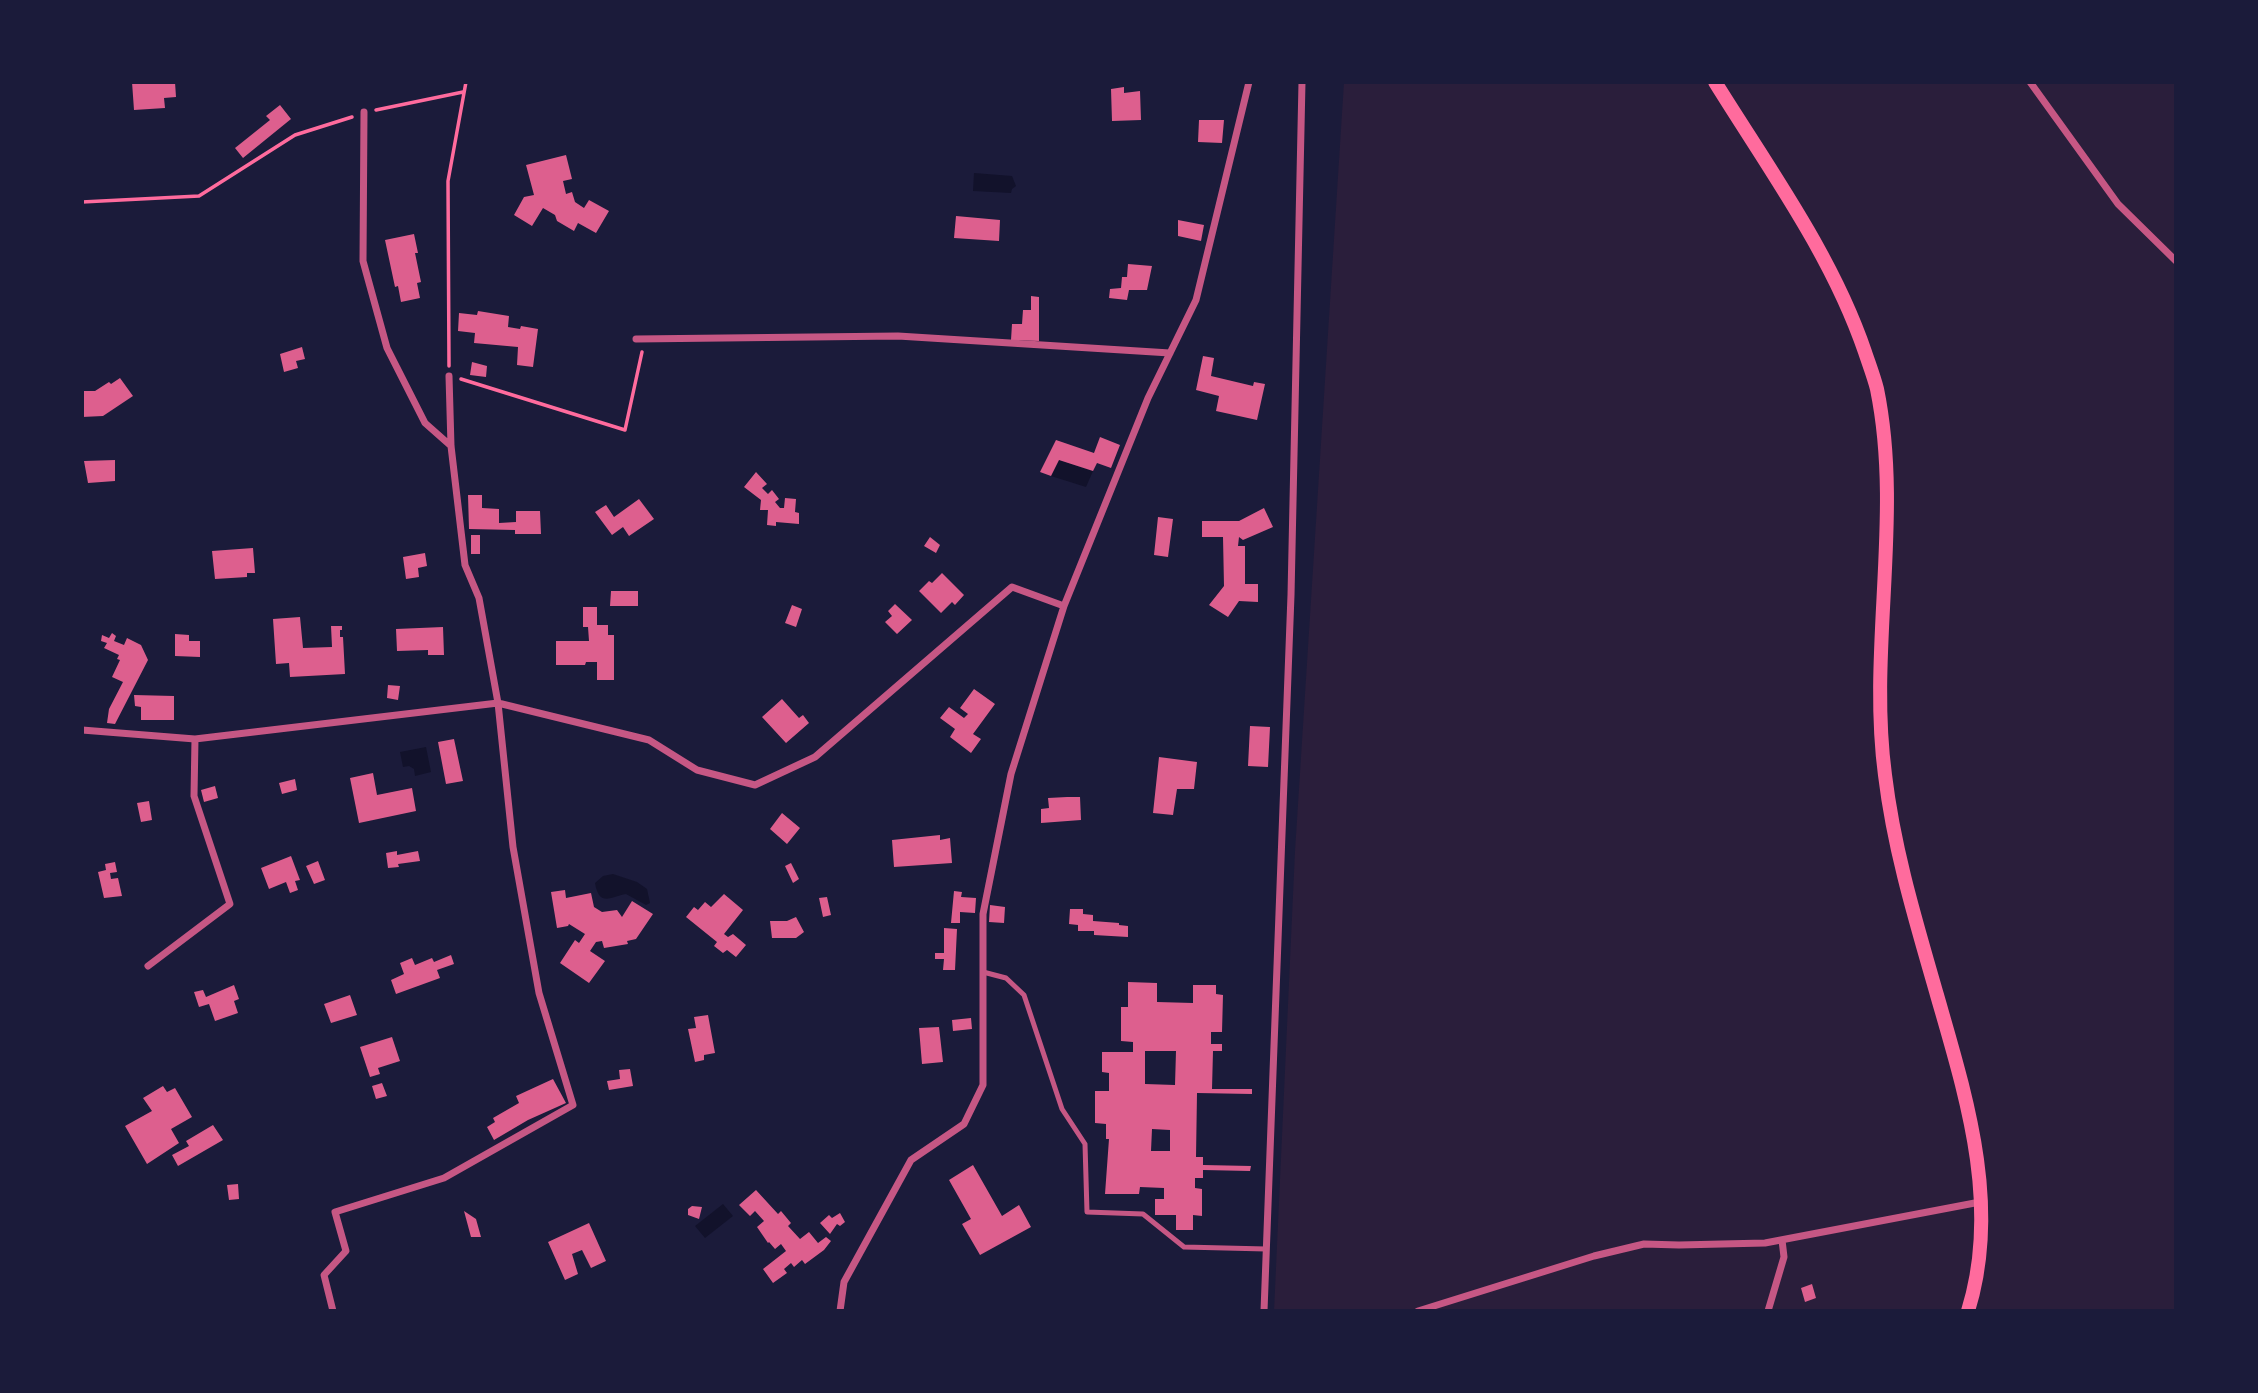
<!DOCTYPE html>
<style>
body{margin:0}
#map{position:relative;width:2258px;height:1393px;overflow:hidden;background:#1b1b3a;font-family:"Asap Condensed",sans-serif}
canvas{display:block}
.frame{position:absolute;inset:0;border:84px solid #1b1b3a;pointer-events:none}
</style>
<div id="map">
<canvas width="2258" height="1393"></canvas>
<div class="frame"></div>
</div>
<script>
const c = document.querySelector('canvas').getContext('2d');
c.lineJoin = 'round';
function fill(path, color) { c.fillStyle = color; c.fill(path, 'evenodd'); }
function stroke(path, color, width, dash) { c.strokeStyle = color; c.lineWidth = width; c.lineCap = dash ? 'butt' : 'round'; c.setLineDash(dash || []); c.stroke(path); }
const green = new Path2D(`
 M1344,82H2176V1311H1274L1295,851Z`);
const water = new Path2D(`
 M974,173L1012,176L1016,186L1012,189L1011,193L973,191Z
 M1059,460L1093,471L1086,487L1051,476Z
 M426,747L431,772L415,776L414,769L409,766L403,767L400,752Z
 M613,874L637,882L647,889L650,903L646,905L626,894C611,897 599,907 595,883L603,876Z
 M723,1204L733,1216L705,1238L695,1226Z`);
const building = new Path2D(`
 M132,82H175L176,97L164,98L165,108L134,110Z
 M1124,87V93L1140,91L1141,120L1112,121L1111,89Z
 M280,105L291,119L243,158L235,148L270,120L266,116Z
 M1199,120H1224L1222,143L1198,142Z
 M566,155L572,179L563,181L566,194L572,192L575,202L584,208L589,200L609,211L596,233L578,223L574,231L557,221L555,215L543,208L532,226L514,215L524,197L534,195L526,165Z
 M956,216L1000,220L999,241L954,238Z
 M1178,220L1204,225L1201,241L1178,236Z
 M414,234L418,253H415L421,282L417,283L420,298L401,302L398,286L395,287L385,240Z
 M1128,264L1152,266L1147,290H1129L1127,300L1109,298L1110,289L1121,288L1122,277H1127Z
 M1031,296L1039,297V341L1011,340L1012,324H1022L1023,310H1031Z
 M478,311L509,316L508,327L520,329L521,326L538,329L533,367L517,365L518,347L474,343L475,333L458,331L459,313L477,315Z
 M302,347L305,359L296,361L298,368L284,372L280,354Z
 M1203,356L1214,358L1211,376L1253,386L1254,382L1265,384L1257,420L1216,411L1219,396L1196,390Z
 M472,362L487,366L486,377L470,375Z
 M120,378L133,396L103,416L82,417V391H95L109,382L111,384Z
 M1100,437L1120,445L1111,468L1097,463L1093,471L1059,460L1051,476L1040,472L1056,440L1094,453Z
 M115,460V481L88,483L84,461Z
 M756,472L767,484L762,488L768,494L772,490L779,499L775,502L780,508H784L785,498L796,499L795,512L799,513V524L776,522V526L767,525L768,510H760L761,500L744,487Z
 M468,495H482V508L499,509V523L516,522V511H540L541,534H515V530L469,529Z
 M639,499L654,519L629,536L623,527L612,535L595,512L606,505L614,517Z
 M1264,508L1273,527L1243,540L1239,537L1238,546H1245V584H1258V602L1239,601L1228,617L1209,605L1224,586L1223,537H1202V521H1239Z
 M1158,517L1173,519L1168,557L1154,555Z
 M471,535H480V554H471Z
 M930,537L940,545L936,553L924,546Z
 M253,548L255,573H247V577L215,579L212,551Z
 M425,553L427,566L418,568L419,577L406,579L403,557Z
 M942,573L964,595L955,605L952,602L941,613L919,591L929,581L932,583Z
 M611,591H638V606H610Z
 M895,604L912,620L897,634L885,622L892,616L888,611Z
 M792,605L802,609L796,627L785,623Z
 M583,607H597V625H608V635H614V680H597V662H586L585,665H556V641H589L588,627H583Z
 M300,617L303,648L332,647L331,626H342V630H340V637H343L345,674L290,677L289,663L276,664L273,619Z
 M443,627L444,655H428V650L397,651L396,629Z
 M112,633L116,636L114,641L124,645L127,638L141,645L148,660L115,724L107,723L109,709L123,682L112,677L120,660L117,659L119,655L104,648L107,643L101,641L102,635L109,638Z
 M175,634L189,635V641H200V657L175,656Z
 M388,685L400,686L398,700L387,698Z
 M974,689L995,704L973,734L981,739L971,753L950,737L955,729L940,718L949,707L964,718L968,714L960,708Z
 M134,695L174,696V720H141V707L135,706Z
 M782,699L799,718L803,715L809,723L786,743L762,717Z
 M1250,726L1270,727L1268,767L1248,766Z
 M454,739L463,781L446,784L438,742Z
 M1159,757L1197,762L1194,789H1177L1173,815L1153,813Z
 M373,773L377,795L412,788L416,811L359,823L350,778Z
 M295,779L297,790L282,794L279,783Z
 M215,786L218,798L204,802L201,790Z
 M1067,797H1080L1081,820L1041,823V809L1049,808L1048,798Z
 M149,801L152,820L141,822L137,803Z
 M782,813L800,828L787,844L770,829Z
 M940,835V840L950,838L952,863L894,867L892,840Z
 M397,851V855L418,851L420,861L398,864L399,867L388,868L386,853Z
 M291,856L300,880L295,881L298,890L290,893L286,882L269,889L261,868Z
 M318,861L325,880L314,884L306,866Z
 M115,862L117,872L110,873L111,879L118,878L122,896L104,898L98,872L106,870L105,864Z
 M791,863L799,879L793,883L785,866Z
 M565,890L566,898L591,893L594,907L602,912L617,910L622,917L632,901L653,914L636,939L627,941L628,944L604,948L602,941L596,942L590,951L605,961L589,983L560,963L575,940L579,943L585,934L569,924L568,926L557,928L551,892Z
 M954,891L962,892L961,897L976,898L975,913L960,912V923H951Z
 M724,894L743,910L724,934L728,937L733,934L746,945L736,957L727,950L723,953L714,946L717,942L686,917L694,907L698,910L705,902L711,907Z
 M827,897L831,915L823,917L819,898Z
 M990,905L1005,907L1004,923L989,922Z
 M1070,909H1083V914L1093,915V921L1119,923V925L1128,926V937L1094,935V931H1078V925L1069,924Z
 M796,917L804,932L796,938H772L770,921H787Z
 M944,928L957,929L955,970H943L944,959H935V953H944Z
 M451,955L454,964L437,970L440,978L396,994L391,980L404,974L400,963L412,958L415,965L432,958L434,962Z
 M1128,982L1157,983V1002L1193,1003V985H1216V994L1223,995L1222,1032H1211V1044H1222V1051H1213L1212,1089H1252V1094L1197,1093L1196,1157H1203V1165L1251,1166L1250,1171L1203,1170V1178H1195V1188L1202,1189V1216L1193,1215V1230H1176V1215H1155V1199H1164V1188L1140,1187L1139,1194H1105L1109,1139H1106V1124L1095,1123V1091H1109V1073L1102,1072V1052H1133V1042L1121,1041V1007H1128ZM1145,1051H1176L1175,1085L1145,1084ZM1152,1129L1170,1130V1151H1151Z
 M234,985L239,999L234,1001L238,1013L215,1021L209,1004L199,1007L194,992L203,990L206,997Z
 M350,995L357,1015L331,1023L324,1004Z
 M708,1015L715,1053L704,1055V1060L695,1062L688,1029L696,1028L694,1017Z
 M971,1018L972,1029L953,1031L952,1020Z
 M939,1027L943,1062L922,1064L919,1028Z
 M392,1037L400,1061L378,1068L380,1074L370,1077L360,1047Z
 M630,1069L633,1086L609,1090L607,1081L620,1079L619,1070Z
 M553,1079L566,1103L528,1120L494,1140L487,1127L495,1122L493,1118L519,1103L516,1096Z
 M382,1083L387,1096L376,1099L372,1086Z
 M163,1086L167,1092L175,1088L192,1117L171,1129L179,1143L147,1164L125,1126L152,1111L143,1098Z
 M213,1125L223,1140L178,1166L172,1155L189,1146L186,1141Z
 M973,1165L1002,1216L1019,1205L1031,1227L980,1255L962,1224L971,1219L949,1180Z
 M238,1184L239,1199L229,1200L227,1185Z
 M756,1190L778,1214L781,1211L791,1223L788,1226L800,1239L809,1232L818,1243L826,1237L831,1241L824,1250L805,1264L802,1260L794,1267L791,1263L784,1269L787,1273L773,1283L763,1269L786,1251L781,1244L775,1249L769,1242L768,1243L757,1227L764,1221L755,1211L750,1216L739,1205Z
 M692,1206L702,1207L699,1219L688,1215V1209Z
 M464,1211L476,1219L481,1237H471Z
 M840,1213L845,1222L840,1226L837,1224L830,1234L820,1223L829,1215L832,1218Z
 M589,1223L606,1261L591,1268L582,1250L572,1254L578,1274L565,1280L548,1242Z
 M1812,1284L1816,1298L1805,1302L1801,1288Z`);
const path = new Path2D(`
 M376,110L463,92
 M82,202L199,196L295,135L352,117
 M449,366L448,181L466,82
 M461,379L625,430L642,352`);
const service = new Path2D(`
 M983,972L1006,978L1024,995L1062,1109L1085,1144L1087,1212L1143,1214L1184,1247L1266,1249`);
const minor = new Path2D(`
 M2030,82L2118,204L2176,261
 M364,112L363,261L387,348L425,423L451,446
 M636,339L898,336L1170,353
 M82,730L195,739L498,703L649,740L697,770L755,785L815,757L1012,587L1064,606
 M148,966L230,904L194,796L195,739
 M333,1311L324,1275L346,1251L335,1212L444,1178L573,1105L539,993L513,847L498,703L479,598L465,565L451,446L449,376
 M840,1311L844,1282L911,1160L964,1124L983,1085V914L1011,774L1064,606L1148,398L1196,300L1249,82
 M1264,1311L1291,595L1302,82
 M1418,1311L1594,1256L1644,1244L1679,1245L1765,1243L1980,1202
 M1768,1311L1784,1257L1782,1240`);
const secondary = new Path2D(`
 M1715,82C1769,169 1832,255 1865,352C1869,364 1874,377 1877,389C1903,516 1868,648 1885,775C1894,850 1916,922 1937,995C1966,1096 2001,1205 1968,1311`);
fill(green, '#2a1e3b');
fill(water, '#12122b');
fill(building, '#dd5f8e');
stroke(path, '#ff6b9d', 3.5);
stroke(service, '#c65784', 5);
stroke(minor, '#c65784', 7);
stroke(secondary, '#ff6b9d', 14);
</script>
